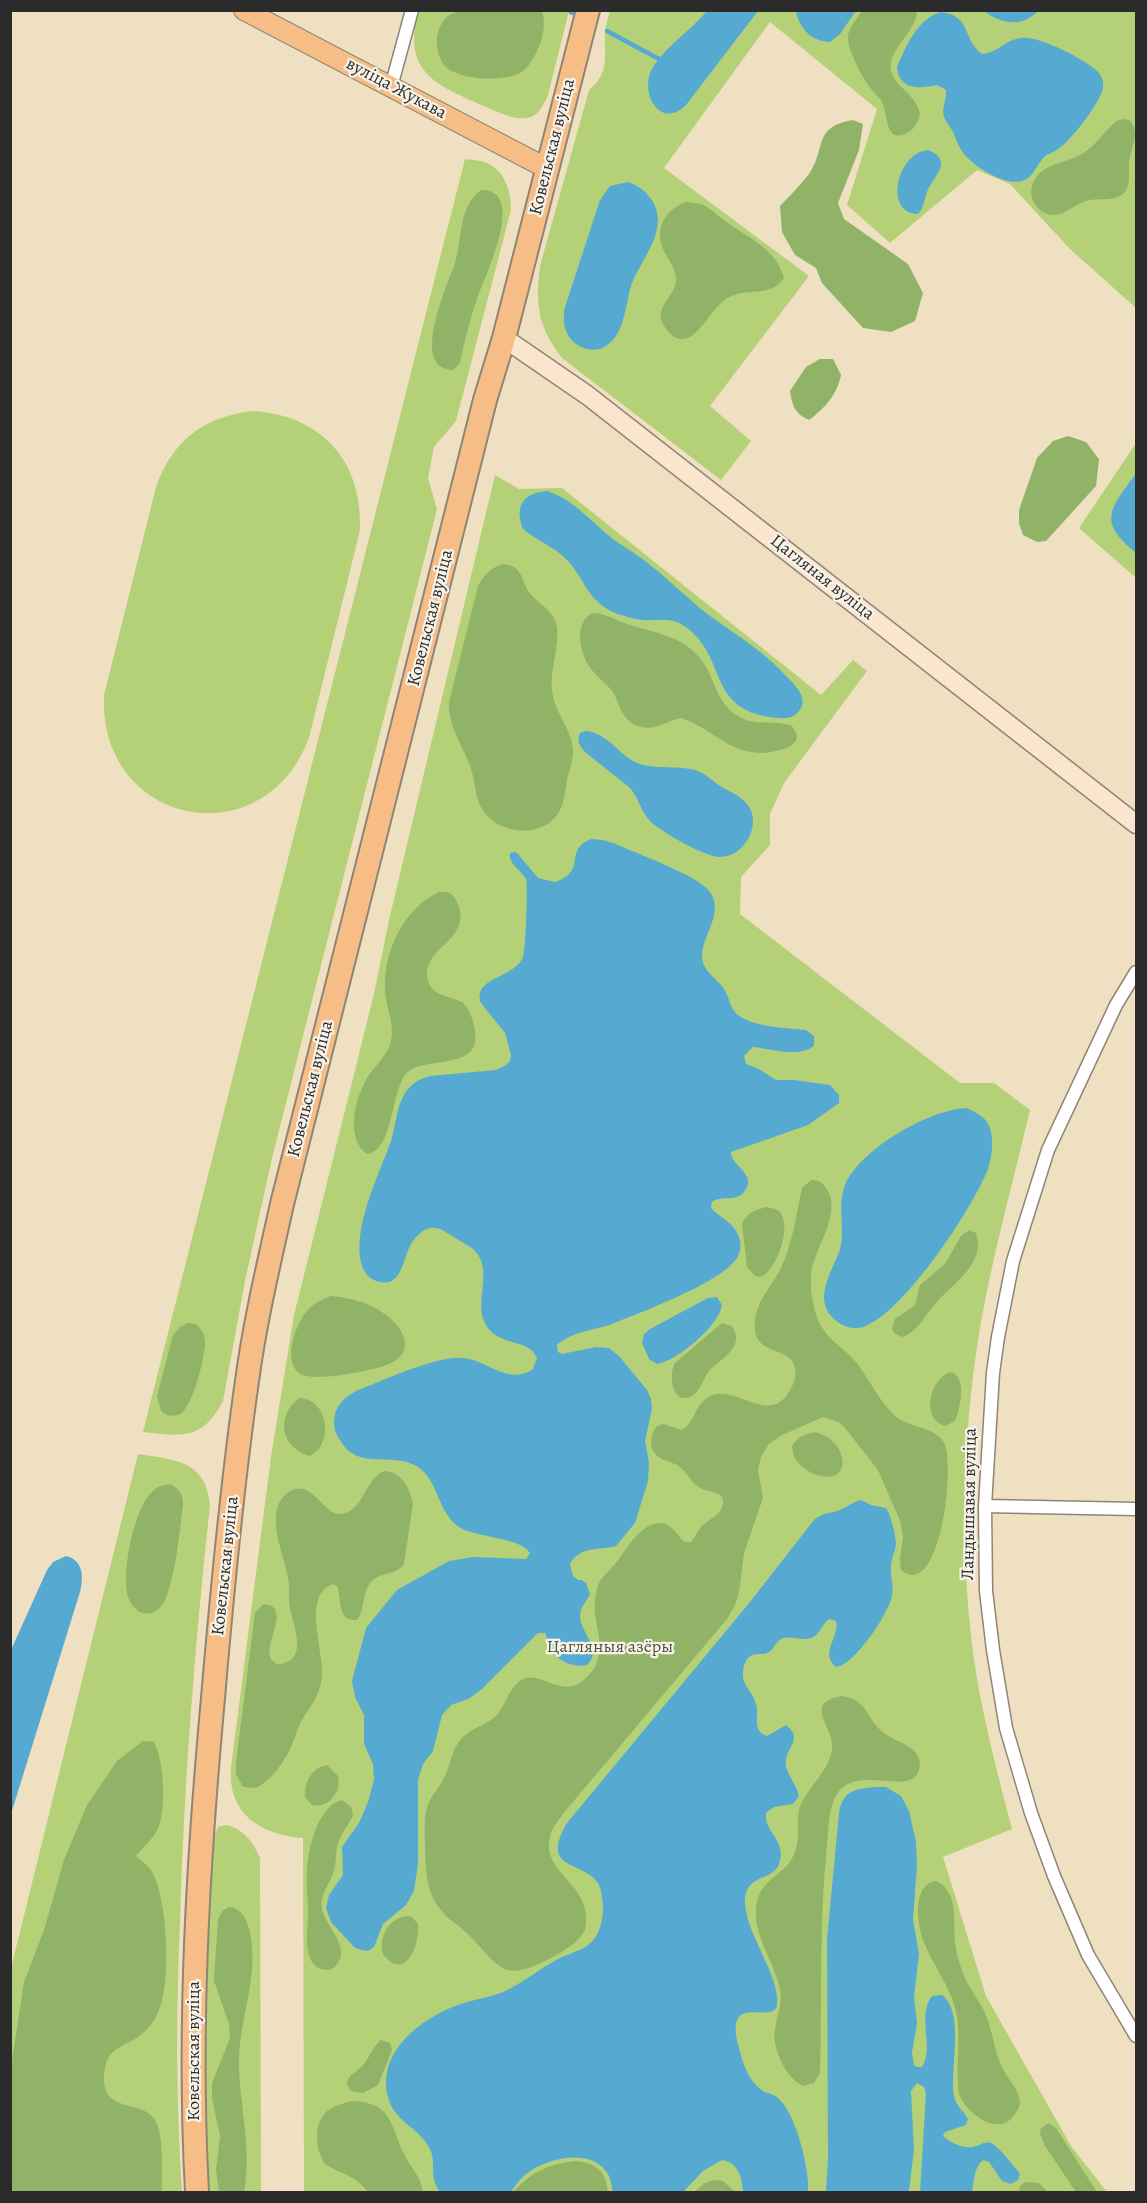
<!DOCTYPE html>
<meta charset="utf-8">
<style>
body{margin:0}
#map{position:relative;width:1147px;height:2203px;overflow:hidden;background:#efe0c1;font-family:Alegreya,serif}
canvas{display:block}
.frame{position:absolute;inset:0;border:12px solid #2b2b2b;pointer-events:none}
</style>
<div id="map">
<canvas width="1147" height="2203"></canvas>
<div class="frame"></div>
</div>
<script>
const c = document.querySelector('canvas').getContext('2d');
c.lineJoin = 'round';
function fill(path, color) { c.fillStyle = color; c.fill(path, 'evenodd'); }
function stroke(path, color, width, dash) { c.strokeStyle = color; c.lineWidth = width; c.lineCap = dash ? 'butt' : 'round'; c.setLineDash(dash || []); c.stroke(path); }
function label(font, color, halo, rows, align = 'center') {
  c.font = font + ' Alegreya,serif'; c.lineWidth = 4.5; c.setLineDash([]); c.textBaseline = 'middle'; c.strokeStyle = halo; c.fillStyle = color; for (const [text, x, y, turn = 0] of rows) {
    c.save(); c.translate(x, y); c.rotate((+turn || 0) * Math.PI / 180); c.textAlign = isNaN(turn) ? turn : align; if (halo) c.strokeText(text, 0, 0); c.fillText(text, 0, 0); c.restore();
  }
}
const green = new Path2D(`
 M418,11H569L548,95C544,104 540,113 531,117C516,122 499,112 486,107C437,85 402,74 418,11Z
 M610,11H1136V308L1069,248L1010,184L977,170L890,243L847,205L877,109L770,22L664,168L809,276L710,406L751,441L721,480L562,358C538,327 535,305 540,266L589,90C610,72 604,58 605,34C605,26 608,18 610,11Z
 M465,159C472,160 483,160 489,164C506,173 511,193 511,210L456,421L434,447L428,478L437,509L272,1158L245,1281L223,1401C202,1441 182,1436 143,1432Z
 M253,411C321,415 363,461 360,530L309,738C263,860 98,825 104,695L156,487C173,440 203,417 253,411Z
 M1136,443V578L1079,528Z
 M495,475L519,489L562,488L821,695L853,660L867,671L784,783L770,814V845L741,877L740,914L960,1083H994L1030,1110C1011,1191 988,1271 976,1353C961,1460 960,1572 977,1679C986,1730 999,1779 1012,1829L943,1857L986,1996L1071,2146L1107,2192H304L303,1838C260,1835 227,1813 231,1767L271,1457L294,1315L374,994L389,920Z
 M138,1454C175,1460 206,1460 210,1505C195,1643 184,1782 180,1921C176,2011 176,2102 182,2192H11V1968Z
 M226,1825C243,1828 254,1843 260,1858L261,2192H209L203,2072L213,1839L218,1827Z`);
const forest = new Path2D(`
 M862,10L917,11C916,33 886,51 891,71C896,89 915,92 920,114C918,122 915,129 907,133C883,145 889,111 881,100C877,95 872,91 869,86C862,77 848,50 848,39C847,28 857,20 862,10Z
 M459,11H542C546,24 543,39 537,51C533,60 528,68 520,73C503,82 462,80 447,68C434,56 433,29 447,17C450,14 456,12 459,11Z
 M1125,119L1131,121C1139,134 1133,143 1130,156C1127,167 1132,182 1125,192C1116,202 1101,198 1090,200C1073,203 1061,222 1043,212C1038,209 1034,204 1032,198C1030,190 1032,183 1037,176C1050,161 1070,163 1085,152C1098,143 1106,129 1118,120Z
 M853,120L863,124L859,150L838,203L844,219L908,264L923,293L915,321L891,332L863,328L822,283L816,268L795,255L782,232L780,206C790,196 800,185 809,174C827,148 812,127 853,120Z
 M481,190C529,189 483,280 477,299C470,320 464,341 460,363L453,370C408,369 449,282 455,263C463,237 458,207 481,190Z
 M686,202C693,203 699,203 705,206C713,210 720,218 728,223C749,238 777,250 784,278C770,299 746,286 726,299C713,307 698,338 684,339C677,340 672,336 668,331C647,308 677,299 676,278C675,267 667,258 663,249C654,228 666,209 686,202Z
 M820,359H833L841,375C837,395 825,408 809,420C795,414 792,405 790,391L806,367Z
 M1068,436L1086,442L1099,459L1096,486L1046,541L1037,542L1023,535L1019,523V510L1037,458L1053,441Z
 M503,564C523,566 520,578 529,592C536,602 548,607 554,618C564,638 549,667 552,690C554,712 571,728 573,749C574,760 569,770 567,780C565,792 564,806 557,815C540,838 501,834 485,813C474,799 476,782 470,766C462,744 448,726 449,702L478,586C485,574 490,568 503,564Z
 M592,613C606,613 615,620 627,624C658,634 688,636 706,667C715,684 720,706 738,716C755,727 774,719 792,726L797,735L796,741C790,748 784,749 776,751C734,761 715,729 681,718C666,721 654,732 638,726C623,721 620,706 614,694C607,683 596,677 589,666C579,650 574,624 592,613Z
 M439,892C448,891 453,893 457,902C471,933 440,942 430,962C427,968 426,974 428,980C432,996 449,996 462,1002C470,1010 473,1019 475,1031C482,1073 421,1054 405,1075C391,1094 393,1151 367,1154C345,1139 355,1098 367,1078C375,1065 387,1057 391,1041C395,1024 386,1008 385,991C383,952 403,909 439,892Z
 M811,1180C818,1180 822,1182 826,1188C844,1214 813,1248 811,1275C810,1290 813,1310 820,1324C828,1340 843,1347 854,1360C869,1377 877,1399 894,1415C909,1429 934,1425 944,1443C956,1464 940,1603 901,1570L900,1559L903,1537L900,1521L878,1470L845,1428L838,1422L823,1417L780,1436L769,1444L761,1457L758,1470L763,1498L744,1553L739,1592L735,1605L727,1619L567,1809C561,1817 552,1827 550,1837C542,1867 577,1880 584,1906C587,1914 586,1922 585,1930C577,1944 565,1950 551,1958C502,1984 500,1967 468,1934C462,1928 454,1923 447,1917C425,1894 426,1875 425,1845C425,1832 423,1818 428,1805C431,1796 437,1790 442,1782C451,1767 450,1750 463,1737C473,1727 487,1725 497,1715C506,1704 508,1690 520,1681C540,1667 559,1700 584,1680C589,1675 595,1669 597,1662C605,1641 592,1620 595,1599C596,1593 597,1586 600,1581C604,1575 610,1570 615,1564C627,1550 639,1523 661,1523C672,1523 677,1536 685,1542H691C695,1537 697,1532 701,1527C708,1519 721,1516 723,1504C725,1490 708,1493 700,1488C690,1482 687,1471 677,1465C673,1463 669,1462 664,1460C649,1454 648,1438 657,1426L663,1424L682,1430C694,1423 695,1406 707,1398C733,1380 769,1429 790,1390C794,1384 797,1375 795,1368C790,1344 751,1358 755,1321C756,1301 773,1285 781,1268C793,1242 796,1215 802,1188Z
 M766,1207C771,1208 776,1208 780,1212C792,1226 777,1270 761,1277L755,1276L747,1267L742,1224C746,1213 755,1210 766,1207Z
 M969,1230L976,1233C987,1263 951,1285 935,1304C925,1315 917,1333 902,1337L894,1333L892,1329L895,1319L915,1305L920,1285L945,1264L961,1236Z
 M331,1296C346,1297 362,1301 375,1308C401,1321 423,1353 384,1366C369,1371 311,1383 299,1373C282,1359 296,1323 308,1310C314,1303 323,1299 331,1296Z
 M188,1323L196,1324C201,1329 204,1333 205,1340C206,1354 193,1407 180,1414C176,1416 171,1416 167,1415L161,1411L157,1396L173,1335L180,1327Z
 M722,1323L732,1326C736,1332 737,1338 735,1344C730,1356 717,1362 709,1371C703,1379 700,1393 690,1397C672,1404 668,1374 675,1363Z
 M950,1372C968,1376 960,1409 955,1421L945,1426C920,1419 930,1379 950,1372Z
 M299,1398C328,1398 335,1444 310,1456C281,1448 275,1417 299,1398Z
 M816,1432C822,1435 828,1436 832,1441C841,1448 848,1466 837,1474C825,1482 803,1471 796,1460C793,1456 793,1451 792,1446C798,1436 805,1434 816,1432Z
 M384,1471C403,1473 409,1487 413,1503L404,1564C395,1577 379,1571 370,1583C362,1594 365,1609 357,1620C336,1622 342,1598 337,1586L333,1584C299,1596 328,1658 321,1683C318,1698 309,1708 302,1720C298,1727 296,1735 293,1742C286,1760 273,1779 256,1788L243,1787L236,1774V1762L254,1620L255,1613L263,1604C295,1606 259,1648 273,1661C276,1664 278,1665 281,1664C309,1659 293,1624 290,1609C288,1598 290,1588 288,1577C284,1555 264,1513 286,1494C310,1474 323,1515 340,1514C364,1512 363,1481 384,1471Z
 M170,1484C180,1489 183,1495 183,1505C179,1533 176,1575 165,1600C156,1619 137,1618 129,1599C120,1576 134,1511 150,1494C156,1487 162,1485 170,1484Z
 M842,1696C869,1700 866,1720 884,1733C897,1743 925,1747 919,1770C912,1796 862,1767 841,1789C828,1802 829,1828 827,1845C819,1921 822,1997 820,2073L814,2083L804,2086C789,2080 780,2062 776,2047C770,2027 784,2009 780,1989C774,1960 748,1929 758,1898C766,1874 792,1874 797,1844C800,1831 795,1817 801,1804C810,1785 829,1771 832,1749C835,1727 801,1703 842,1696Z
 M143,1741L154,1742C164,1760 166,1806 159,1826C156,1836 143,1847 136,1856C141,1861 149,1866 152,1872C168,1899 172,1988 157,2015C154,2021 148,2029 143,2033C125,2049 105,2044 104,2078C103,2116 147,2097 157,2124C164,2141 161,2173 162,2192H11V2067L24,1982L44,1930L64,1860L87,1805L117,1761Z
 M327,1765L338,1776C342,1792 328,1809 312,1805L305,1797C304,1783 312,1767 327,1765Z
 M342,1800L351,1807L353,1815C349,1825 341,1833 338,1843C335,1852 337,1861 334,1870C331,1884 319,1893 322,1909C325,1926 350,1945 338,1963C335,1967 332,1970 327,1970C299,1968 309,1928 308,1911C308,1899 306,1886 307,1874C307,1853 317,1805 342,1800Z
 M936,1881C959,1891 953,1922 955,1942C956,1953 959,1963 963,1973C968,1988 979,1999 985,2013C993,2031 994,2052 1003,2069C1008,2079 1019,2090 1020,2102C1020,2106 1018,2110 1015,2114C999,2139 966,2113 959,2094C955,2068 961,2042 957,2016C952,1988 933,1966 923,1940C917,1924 912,1884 936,1881Z
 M229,1907C244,1908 249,1925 251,1938C258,1980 238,2023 239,2065C240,2108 252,2149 244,2192H219L216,2170L220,2136L212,2098V2083L230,2038L229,2024L214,1981L218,1919L223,1910Z
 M407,1916L412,1917L418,1924C420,1945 405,1983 383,1954C378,1937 389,1918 407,1916Z
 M381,2040L390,2043L392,2050L378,2085L363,2093L351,2091L347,2084C348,2075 353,2075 359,2069C369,2061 371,2048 381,2040Z
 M353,2101C393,2103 390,2125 404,2154C411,2168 421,2177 423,2192H368C355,2175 343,2175 325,2164C316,2150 312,2125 327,2111C334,2105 345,2103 353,2101Z
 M1049,2123L1056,2128L1097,2192H1076L1045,2146L1040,2134L1041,2128Z
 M575,2161C596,2163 606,2171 608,2192H513C530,2173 550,2163 575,2161Z
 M715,2180L723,2181L735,2192H694L705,2183Z
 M1026,2182L1039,2183L1048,2192H1018L1021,2185Z`);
const water = new Path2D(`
 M707,11H758L686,105C660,131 639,92 652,69C664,48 691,30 707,11Z
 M796,11V10L856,11L840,34L830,42C812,42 799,28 796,11Z
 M984,11H1038C1022,28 1001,24 984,11Z
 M941,12C972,16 962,39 982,54C1000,53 1007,36 1028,38C1044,39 1086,60 1097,71C1101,75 1104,81 1103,87C1102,101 1070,142 1058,149C1053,153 1048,153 1043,158C1036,166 1033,178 1022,181C1006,186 976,168 966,156C959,149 957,141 953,132C951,127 946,123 944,117C941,107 947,100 946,90L937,85C919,89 899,90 897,67C906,46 918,18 941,12Z
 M928,150C955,161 933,176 927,192C924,200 924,208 918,214C884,214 896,153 928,150Z
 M628,182C639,186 647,192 653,202C669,230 642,258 632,283C625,303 626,333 606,346C593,355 573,347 567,333C563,326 564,318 564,310L600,200L610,186Z
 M1136,473V553C1096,520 1111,509 1136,473Z
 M547,491C572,499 588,518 608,535C621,546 636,553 649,564C667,578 683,594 701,609C729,631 761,648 786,676C793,683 806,695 802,706C798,716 789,719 780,718C702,713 731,654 681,624C668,617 656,621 642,620C633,619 624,616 615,613C586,600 586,580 567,560C555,547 537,541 523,529C514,506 523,493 547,491Z
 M586,731C609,733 619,757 640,764C659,770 687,764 702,773C708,776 712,780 717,784C727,791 739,794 747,804C763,823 745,857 720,857C705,857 663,833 651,822C641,813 639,798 630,788L585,752C580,746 576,741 580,733Z
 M591,839L603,840L616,844C637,854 698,875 710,892C724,912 704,933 702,954C701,968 712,975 720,984C729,993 729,1005 735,1012C747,1027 788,1028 806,1030L814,1036V1046C797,1058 772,1049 753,1047L744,1056L746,1064L759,1069L776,1080H794L830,1085L839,1095V1103L808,1125L731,1152C730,1166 760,1175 743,1193C735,1202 721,1195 712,1202L711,1208C721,1219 734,1222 739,1237C742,1247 740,1256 733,1263C713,1285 638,1314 609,1325C593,1330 569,1333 557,1345L558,1352L562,1354L596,1347L609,1348L619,1356L647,1390L651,1399L652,1409L645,1441L649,1462L648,1481L635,1523L616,1546C598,1551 581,1545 570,1564L573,1576L578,1580H582L586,1583L590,1594C587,1601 580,1607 580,1616C580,1633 604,1649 587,1665C575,1668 559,1662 552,1651C548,1646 548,1639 545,1633H538L481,1690L468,1699L451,1705L442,1715L433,1751L423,1764L418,1780V1864L414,1891L406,1905L383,1924L374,1947L368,1951L361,1950L354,1947L331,1922L326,1908L329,1895L343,1875L342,1847L359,1823L368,1802L374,1780L373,1764L364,1744V1715L355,1697L352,1681L366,1628L397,1590L449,1561L473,1557L526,1559L530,1553C520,1537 476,1538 459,1527C437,1512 439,1481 418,1467C394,1451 358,1472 340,1440C336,1435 334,1429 334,1423C334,1407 343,1398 356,1391C382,1381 438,1355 463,1358C488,1360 508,1386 533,1369L537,1358C529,1337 495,1348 484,1321C475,1299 493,1270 475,1251C469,1245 459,1241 452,1236C445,1231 435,1225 427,1229C421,1231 414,1239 411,1244C403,1258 402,1287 380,1282C375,1281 371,1279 368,1276C343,1245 380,1173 391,1141C396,1125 396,1108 405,1093C412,1083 419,1079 430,1076L496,1070L506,1065L510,1061L511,1055L505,1033L481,1003C472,977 514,979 523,957C526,950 528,885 526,879C521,870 508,864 510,853L515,852L518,854L538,878L555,882C588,871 563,850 591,839Z
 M967,1108C977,1113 987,1118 990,1128C994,1141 992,1157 988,1169C973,1208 903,1314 863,1327C853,1330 843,1327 834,1319C813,1300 831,1273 839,1252C847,1230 836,1207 845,1185C860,1149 930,1109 967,1108Z
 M717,1297L722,1305C719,1326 677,1361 657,1364L649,1359L642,1343L644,1334L650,1329L708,1298Z
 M861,1500L871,1505L886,1508C891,1515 896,1536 896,1544C895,1552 891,1559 891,1567C890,1576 894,1586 892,1595C890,1612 854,1666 836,1667C819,1653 840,1637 836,1621L830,1619C821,1623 821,1635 811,1638C802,1641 793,1636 784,1638C775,1640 775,1650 767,1653C762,1655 757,1653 753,1655C748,1657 746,1660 744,1666C739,1686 752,1688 756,1704C760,1717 751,1730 767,1736L786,1725C803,1738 788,1746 786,1760C784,1772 797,1784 799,1796L793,1804L774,1807L766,1813C763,1831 788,1841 779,1864C772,1883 740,1872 746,1910C750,1939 780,1977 777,2005C774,2026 722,1989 739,2048C743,2064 749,2082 763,2091C768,2094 775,2094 779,2099C796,2114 810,2170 808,2192H743C742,2178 739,2163 722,2160L703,2171L683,2192H613C611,2185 611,2176 605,2170C587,2148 546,2159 526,2174C520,2179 515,2186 511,2192H440C428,2175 437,2164 430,2149C419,2127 394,2122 388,2097C376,2050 425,2015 464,2003C477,1999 491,1997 503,1992C523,1983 539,1969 558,1959C572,1952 588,1950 596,1936C602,1927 603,1915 603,1905C602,1898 602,1890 598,1883C582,1860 539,1871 567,1823L750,1602L814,1520C827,1510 830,1515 842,1509C849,1506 853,1502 861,1500Z
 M66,1556C83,1560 84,1577 80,1592L11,1814V1650L47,1570L53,1562Z
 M876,1787H886L901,1796L909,1811L916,1842L917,1866L913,1919L919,1954L914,1997L917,2023L912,2053L914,2065L917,2067H922C935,2046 916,2016 932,1996L942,1995C965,2012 950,2069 954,2095C955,2105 963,2110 968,2119L966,2125L945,2132L943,2136C949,2142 964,2149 973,2147C979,2146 984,2141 991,2143C998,2146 1015,2167 1020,2174L1018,2180L1011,2184L1002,2181L989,2162L983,2160C974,2167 974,2181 972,2192H920L926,2093L924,2087L917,2083L911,2091L914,2149L909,2192H826L828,2158L827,1939L839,1813C843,1790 855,1789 876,1787Z`);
const stream = new Path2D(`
 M568,10L572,13
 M607,31L659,59`);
const street = new Path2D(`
 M391,87L412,10
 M1136,972L1116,1005L1048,1150L1013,1261L998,1337L993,1373L985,1506L986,1591L993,1650L1006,1728L1031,1813L1054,1876L1088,1955L1136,2036
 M985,1506L1136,1509`);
const secondary = new Path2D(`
 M504,338L587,395L1136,824`);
const primary = new Path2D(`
 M244,10L548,169`);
const highway = new Path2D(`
 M197,2192C188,2028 198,1862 213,1698C222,1592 232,1486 247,1381C255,1321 269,1263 282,1204L485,400L504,338L588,10`);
const streetNames = [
 ["вуліца Жукава",396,89,28],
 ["Ковельская вуліца",553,147,-76],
 ["Цагляная вуліца",822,578,38],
 ["Ковельская вуліца",431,618,-76],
 ["Ковельская вуліца",311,1089,-76],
 ["Ландышавая вуліца",970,1504,-89],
 ["Ковельская вуліца",226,1566,-84],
 ["Ковельская вуліца",195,2051,-90]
];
const parkNames = [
 ["Цагляныя азёры",610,1648]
];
fill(green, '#b5d177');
fill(forest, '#90b368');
fill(water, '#56aad2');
stroke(stream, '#56aad2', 4.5);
stroke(street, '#8d8676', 15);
stroke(secondary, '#8d8676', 21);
stroke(primary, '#8d8676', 22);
stroke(highway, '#8d8676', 26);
stroke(street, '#fff', 12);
stroke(secondary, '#fbe5cf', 18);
stroke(primary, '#f6be86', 20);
stroke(highway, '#f6be86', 22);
label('18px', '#2b2b2b', '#f7f3e8', streetNames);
label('18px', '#4e543e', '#f7f3e8', parkNames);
</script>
